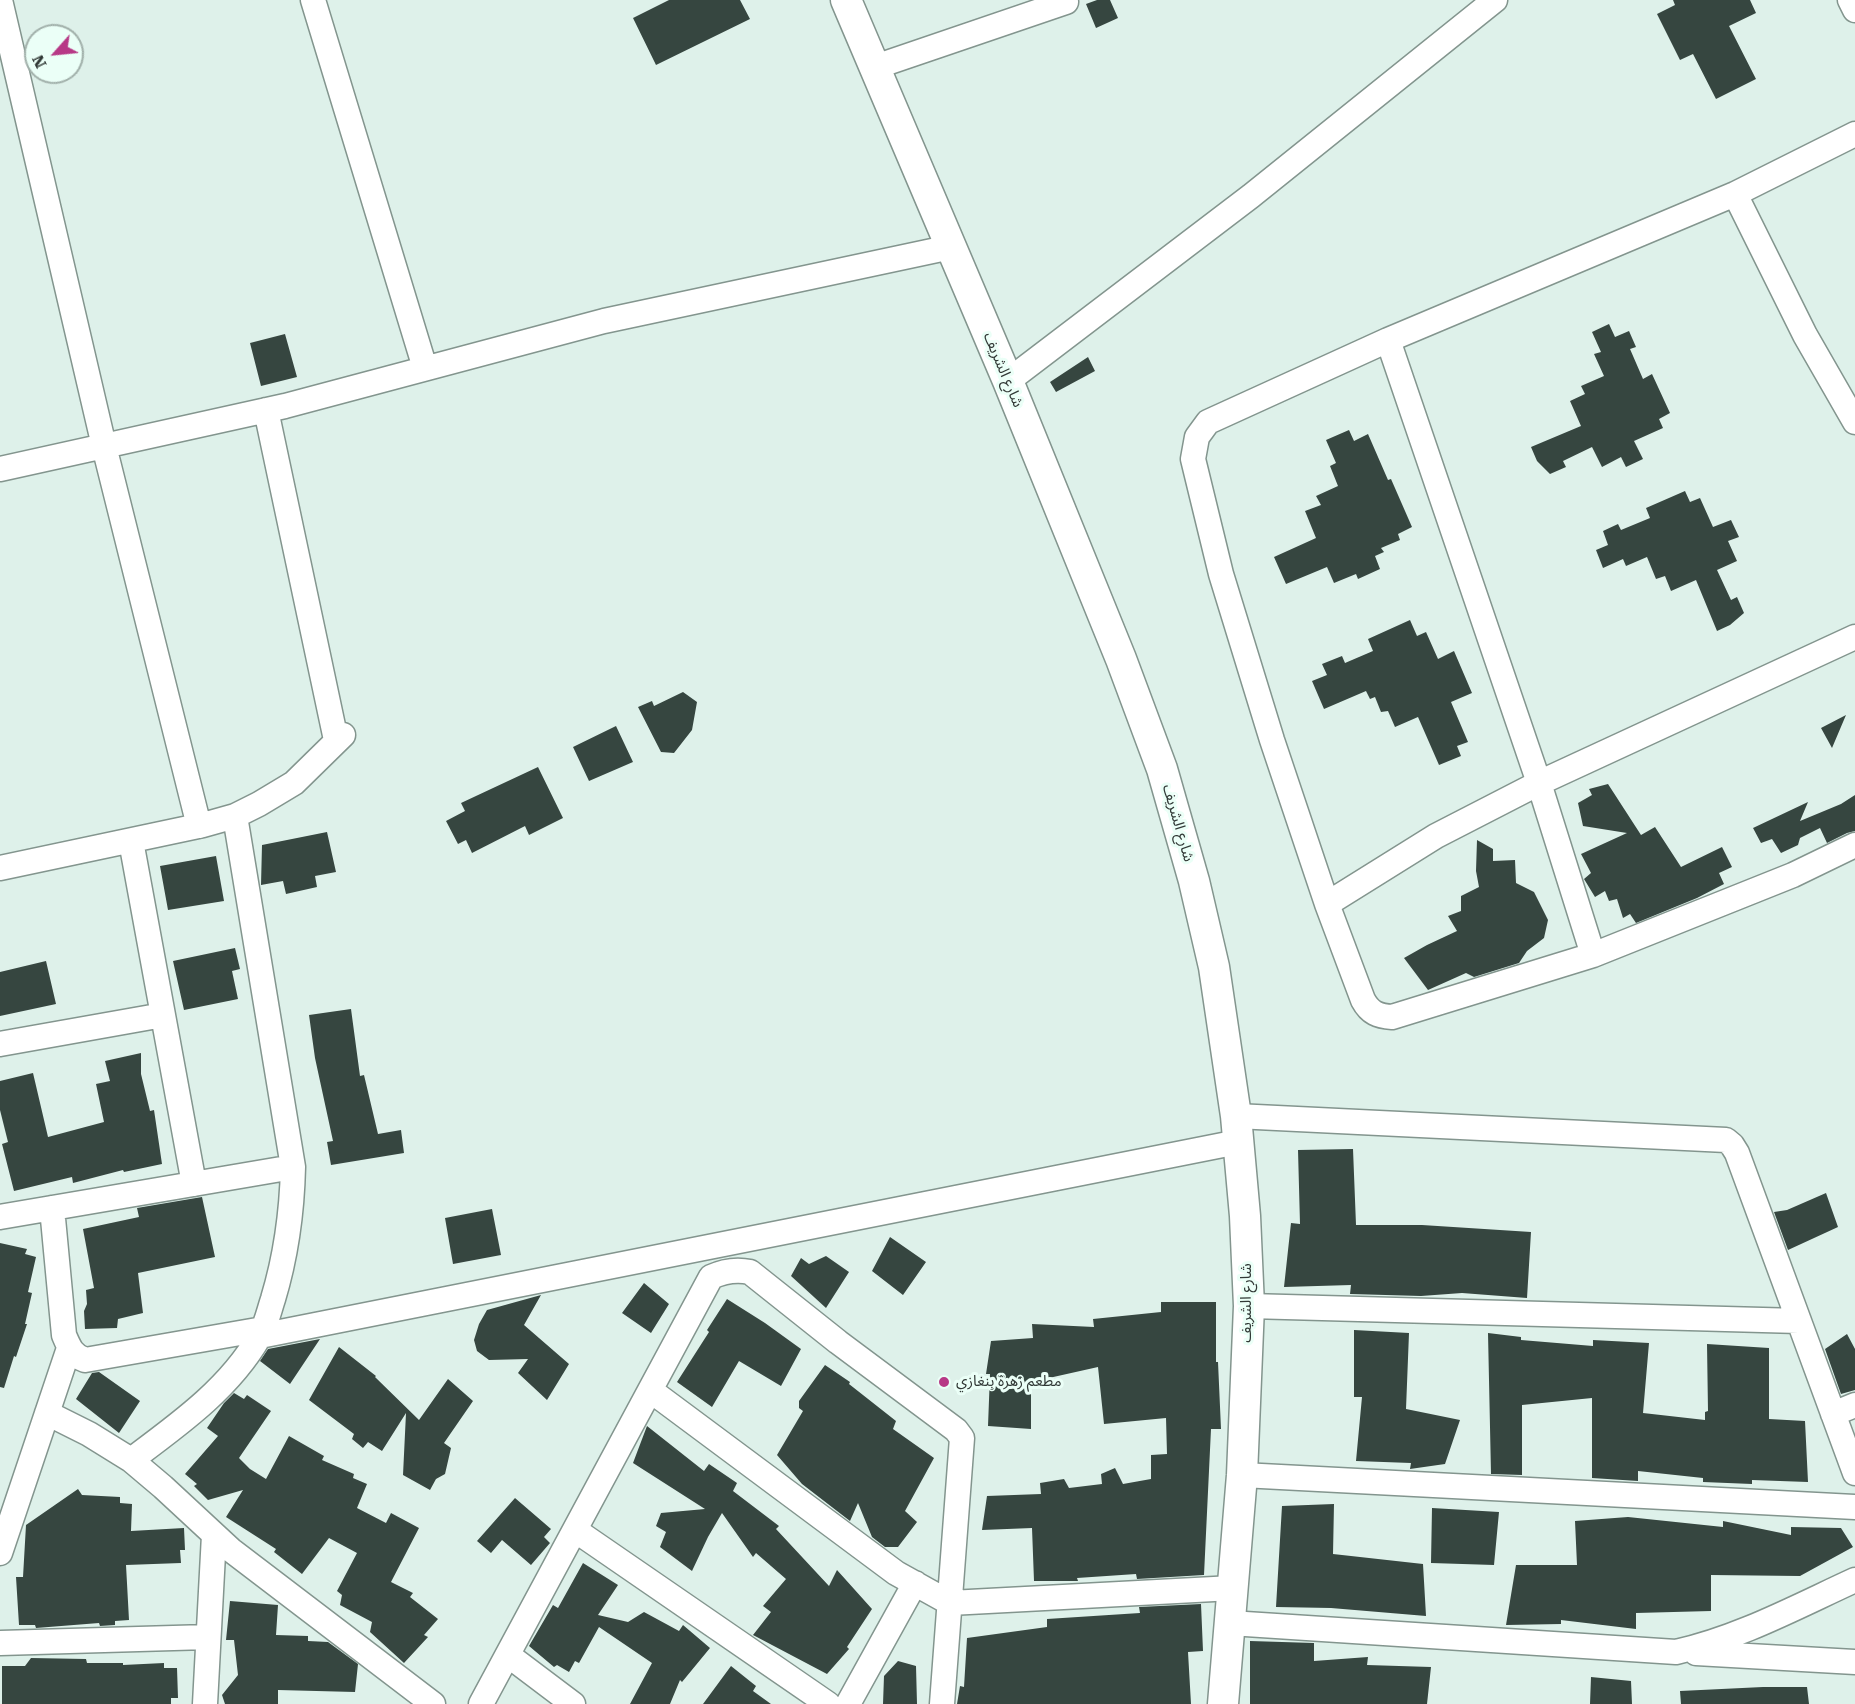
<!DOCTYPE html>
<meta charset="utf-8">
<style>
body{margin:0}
#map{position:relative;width:1855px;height:1704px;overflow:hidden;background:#def1ea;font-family:"Roboto Serif",serif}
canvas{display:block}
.north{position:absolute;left:24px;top:24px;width:60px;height:60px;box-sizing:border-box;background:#ebfff7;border:2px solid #a1b0aa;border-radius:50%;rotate:243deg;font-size:16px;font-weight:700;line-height:24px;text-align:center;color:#313936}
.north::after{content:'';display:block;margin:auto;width:21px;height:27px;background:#b73886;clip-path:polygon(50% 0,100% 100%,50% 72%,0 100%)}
</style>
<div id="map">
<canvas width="1855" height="1704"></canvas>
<div class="north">N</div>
</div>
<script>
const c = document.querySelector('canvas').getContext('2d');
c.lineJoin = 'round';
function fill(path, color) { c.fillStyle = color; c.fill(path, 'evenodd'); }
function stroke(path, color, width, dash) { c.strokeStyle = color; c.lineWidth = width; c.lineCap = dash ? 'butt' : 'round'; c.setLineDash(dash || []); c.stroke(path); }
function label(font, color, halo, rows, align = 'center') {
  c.font = font + ' "Roboto Serif","Noto Sans Arabic",serif'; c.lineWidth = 6; c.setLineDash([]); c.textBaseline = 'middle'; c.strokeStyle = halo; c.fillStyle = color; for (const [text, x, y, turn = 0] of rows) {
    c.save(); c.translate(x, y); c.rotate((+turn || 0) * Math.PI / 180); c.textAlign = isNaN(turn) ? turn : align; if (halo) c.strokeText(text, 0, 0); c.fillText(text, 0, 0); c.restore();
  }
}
const building = new Path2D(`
 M669,0H740L750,19L656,65L633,18Z
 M1097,0H1110L1118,18L1096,28L1086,4Z
 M1673,0H1750L1756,13L1729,26L1756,79L1716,99L1693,54L1680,60L1657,14L1675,5Z
 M1609,324L1615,337L1629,331L1636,347L1630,349L1643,379L1652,374L1670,413L1659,419L1663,428L1634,441L1643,459L1626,467L1621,457L1602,467L1592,447L1563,461L1566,467L1550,474L1537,461L1531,447L1581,426L1570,401L1585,394L1581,386L1604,376L1594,354L1601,352L1592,332Z
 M285,334L297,377L261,386L250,343Z
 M1088,357L1095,371L1056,392L1050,382Z
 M1349,430L1354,441L1368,434L1388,480L1391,479L1412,527L1398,534L1400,540L1381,548L1384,552L1375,556L1380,569L1358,579L1356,574L1334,583L1327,567L1286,584L1274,557L1316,538L1305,511L1321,505L1316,496L1338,486L1330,466L1336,463L1326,440Z
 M1685,491L1690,502L1700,498L1713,527L1731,520L1739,537L1728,541L1737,561L1717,570L1731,600L1737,597L1744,613L1730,625L1717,631L1696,580L1671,591L1665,576L1656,579L1647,557L1626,566L1623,559L1603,568L1596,550L1608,545L1603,531L1618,524L1621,530L1650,518L1646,508Z
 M1410,620L1417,636L1426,632L1438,659L1454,651L1472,693L1451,702L1468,742L1457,746L1461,756L1439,765L1418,717L1395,727L1388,711L1381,712L1375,697L1370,699L1366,691L1324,709L1312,681L1327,675L1322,664L1342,656L1345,663L1373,651L1368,639Z
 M683,692L697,702L692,730L674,753L661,752L638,707L652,701L654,706Z
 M1846,715L1832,748L1821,728Z
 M616,726L633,762L589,781L573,747Z
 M538,767L563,818L529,835L525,826L472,853L466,840L458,844L446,821L465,811L461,803Z
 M1608,784L1641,835L1655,827L1681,867L1722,847L1732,867L1719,873L1724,884L1697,898L1636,923L1630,914L1623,918L1617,899L1609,901L1605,891L1595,897L1584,879L1591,873L1581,854L1627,833L1583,826L1578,803L1592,795L1589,789Z
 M1855,795V831L1847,833L1827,843L1820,828L1800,838L1798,845L1781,853L1772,839L1761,843L1753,828L1808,802L1800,821L1841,804Z
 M327,832L336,872L315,876L317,887L286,894L283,881L261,885L262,845Z
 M1477,840L1493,849V861L1515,860L1516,883L1534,892L1548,920L1544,938L1527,951L1519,963L1474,977L1466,973L1428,990L1404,958L1427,945L1457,931L1448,916L1461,911V896L1479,887L1476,871Z
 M216,856L224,901L168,910L160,866Z
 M235,948L240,969L232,971L238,999L184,1010L173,961Z
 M46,961L56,1004L0,1016V972Z
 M351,1009L360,1076L364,1075L378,1134L401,1130L404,1153L331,1165L327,1142L333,1141L315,1058L309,1015Z
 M141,1053V1074L150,1111L154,1110L162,1164L124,1172L123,1170L73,1183L72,1177L14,1191L2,1144L8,1142L0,1110V1081L33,1073L48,1137L104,1122L96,1084L110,1081L105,1061Z
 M1353,1149L1356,1225H1422L1531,1232L1527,1298L1462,1293L1421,1296L1350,1294L1351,1285L1284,1287L1291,1223L1300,1224L1298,1150Z
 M1826,1193L1838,1227L1788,1250L1774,1212L1787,1210Z
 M202,1197L215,1257L138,1273L143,1313L118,1319L117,1328L85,1329L84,1311L87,1304L86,1290L94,1288L83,1229L139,1217L137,1208Z
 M492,1209L501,1255L453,1264L445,1218Z
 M890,1237L926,1262L903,1295L872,1271Z
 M0,1243L27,1249L25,1254L36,1257L28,1292L32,1293L25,1324H27L16,1357L14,1356L4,1388L0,1387Z
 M826,1256L849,1272L826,1308L791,1276L801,1258L809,1264Z
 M644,1283L669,1304L651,1333L622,1313Z
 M541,1295L524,1325L569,1364L547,1400L518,1373L528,1359L489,1360L477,1351L474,1340L479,1324L487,1310Z
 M727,1299L765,1323L801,1349L781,1386L739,1361L712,1407L677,1382L709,1332L707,1330Z
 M1161,1302H1216V1362H1218L1221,1429H1211L1204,1575L1137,1579L1136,1574L1077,1578L1078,1581H1034L1032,1528L982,1530L987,1496L1041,1494L1040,1483L1064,1479L1069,1488L1102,1484L1101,1474L1115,1468L1123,1484L1151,1479V1455L1167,1454L1166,1418L1104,1424L1098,1367L1031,1382V1429L988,1426L990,1374H986L991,1341L1033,1338L1032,1324L1094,1327L1093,1319L1161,1312Z
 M1354,1330L1409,1333L1406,1409L1460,1420L1445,1464L1410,1469L1411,1463L1356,1461L1362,1397H1354Z
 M1488,1333L1521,1337V1340L1593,1346V1340L1649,1343L1643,1413L1705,1420V1412L1708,1411L1707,1344L1769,1348V1419L1805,1421L1808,1482L1752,1480V1484L1703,1482V1478L1638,1471V1481L1592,1478V1398L1522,1405V1475L1491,1474Z
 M1847,1334L1855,1349V1390L1841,1394L1825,1349Z
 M320,1339L290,1384L260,1361L268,1349Z
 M339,1347L376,1376L375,1377L419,1420L448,1379L473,1401L444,1443L451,1448L445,1474L436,1479L430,1490L403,1475L406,1413L382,1451L368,1442L363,1448L352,1439L354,1434L309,1400Z
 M825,1365L850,1382L849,1384L896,1421L893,1429L934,1458L905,1511L917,1522L898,1547H885L872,1537L858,1503L850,1521L802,1484L777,1455L803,1411L799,1408V1401Z
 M99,1372L140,1401L119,1433L76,1399L92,1373Z
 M234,1393L244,1399L247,1395L271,1411L239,1458L250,1469L266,1479L289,1436L324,1456L322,1460L354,1474L353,1478L367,1484L357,1508L386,1523L391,1513L419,1528L391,1582L413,1593L410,1597L438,1619L424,1635L428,1637L404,1663L370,1632L372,1622L340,1605L342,1595L337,1591L357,1553L329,1538L302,1574L274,1552L276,1549L226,1517L243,1490L208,1500L194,1486L197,1484L185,1474L218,1436L207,1428L224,1403Z
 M647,1426L704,1471L709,1464L737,1483L733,1491L779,1526L776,1529L829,1586L837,1570L872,1609L847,1647L849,1649L827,1674L753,1635L771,1612L763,1606L786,1579L756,1553L753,1557L722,1513L708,1537L692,1571L660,1547L666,1532L656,1526L661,1513L705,1509L633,1463Z
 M78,1489L82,1495L120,1497V1503L132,1504L131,1531L184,1528L185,1550H180L181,1563L126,1565L129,1620L115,1621V1625L100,1626L99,1623L36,1628L35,1625H19L16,1577H23L26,1525Z
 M515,1498L551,1529L544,1537L550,1543L531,1565L502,1540L491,1553L477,1541Z
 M1334,1504L1333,1554L1423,1564L1426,1616L1331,1608L1276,1607L1282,1506Z
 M1432,1508L1499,1512L1494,1565L1431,1563Z
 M1628,1517L1723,1527V1521L1791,1535V1527L1841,1528L1853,1547L1800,1576L1711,1575V1611L1636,1613V1629L1561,1620V1624L1506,1625L1516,1565H1577L1575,1521Z
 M583,1563L618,1585L598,1615L628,1622L644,1612L679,1631L683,1625L710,1648L682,1682L680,1680L670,1704H630L652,1663L599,1627L579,1663L575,1661L569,1672L557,1665L554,1667L529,1646L553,1605L558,1608Z
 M230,1601L278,1605L276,1635L308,1636V1641L328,1642L358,1664L355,1692L278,1690V1704H225L222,1695L238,1675L234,1640H226Z
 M1201,1604L1203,1651L1188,1652L1191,1704H957L960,1686L964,1687L967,1638L1047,1627V1619L1140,1613L1139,1607Z
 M1250,1641L1314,1643V1661L1368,1657L1367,1665L1431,1667L1427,1704H1250Z
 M31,1658L86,1659L87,1663H123V1665L164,1663V1668H177L178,1698H171V1704H2V1666H25Z
 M898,1661L916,1666L917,1704H883L884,1676Z
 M731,1666L756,1686L753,1691L771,1704H703Z
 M1591,1677L1631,1681L1632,1704H1590Z
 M1763,1687H1807L1809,1704H1681L1680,1691Z`);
const minor = new Path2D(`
 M0,0L104,446L199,826
 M313,0L425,368
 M1850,0L1855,10
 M875,67L1066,2
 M1855,134L1735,194L1388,340L1208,422L1197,437L1193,459L1221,574L1272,740L1327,904L1363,1000C1370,1013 1378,1016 1392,1017L1593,955L1793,875L1855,845
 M1735,194L1805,335L1855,422
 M1388,340L1539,783L1593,955
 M1008,381L1251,196L1495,0
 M266,410L336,740
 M0,469L285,406L604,321L951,247
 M131,841L194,1184
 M0,868L203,825L235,816L259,804L294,783L343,735
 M1327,904L1436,836L1539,783L1855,637
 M0,1044L163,1015
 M1236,1116L1726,1140L1732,1145L1737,1153L1855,1473
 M52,1208L64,1335C69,1347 72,1355 85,1360L263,1329
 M0,1217L293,1167
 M1249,1306L1799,1321
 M260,1336L1238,1142
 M650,1390L896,1573L950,1603L1233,1588
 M47,1413L89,1434L131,1460C178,1425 229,1389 259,1337C266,1326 269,1311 273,1299C286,1256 292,1212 293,1167L235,816
 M1833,1414L1855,1405
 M131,1460L163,1487L231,1550L433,1704
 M1242,1475L1855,1507
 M575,1530L828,1704
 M0,1553L69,1348
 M1230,1623L1676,1652C1739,1638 1796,1607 1855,1580
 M0,1643L208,1637
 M1696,1653L1855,1662
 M508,1655L573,1704
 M205,1704L214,1535
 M481,1704L711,1277C724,1271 736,1269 750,1272L838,1342L956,1430L962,1438L942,1704
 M848,1704L915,1583`);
const major = new Path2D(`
 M846,0L1008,381L1121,659L1162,769L1194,881L1214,967L1236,1116L1245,1216L1249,1306L1242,1475L1223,1704`);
const markers = [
 [944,1382,6,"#b73886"]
];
const streetNames = [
 ["شارع الشريف",1003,370,67],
 ["شارع الشريف",1178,823,74],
 ["شارع الشريف",1247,1303,-90]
];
const poiNames = [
 ["مطعم زهرة بنغازي",956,1382]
];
fill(building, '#364640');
stroke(minor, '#83958e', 27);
stroke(major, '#83958e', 33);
stroke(minor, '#fff', 24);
stroke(major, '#fff', 30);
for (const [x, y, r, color] of markers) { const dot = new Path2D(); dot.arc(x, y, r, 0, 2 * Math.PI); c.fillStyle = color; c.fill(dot); stroke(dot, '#ebfff7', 2); }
label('15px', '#313936', '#ebfff7', streetNames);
label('15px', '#313936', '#ebfff7', poiNames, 'left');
</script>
